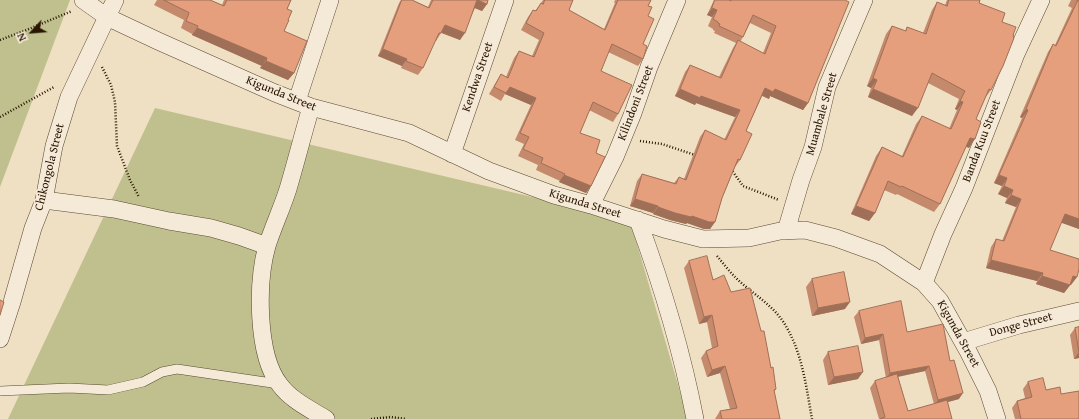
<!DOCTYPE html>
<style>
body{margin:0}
#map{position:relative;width:1079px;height:419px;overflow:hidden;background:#efdfc3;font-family:"Gentium Book Plus",serif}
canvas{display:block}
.north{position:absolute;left:12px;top:12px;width:40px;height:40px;-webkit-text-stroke:3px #f5ead8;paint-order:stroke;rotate:244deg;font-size:11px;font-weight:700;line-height:16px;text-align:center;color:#291500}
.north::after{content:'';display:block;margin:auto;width:14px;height:18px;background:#291500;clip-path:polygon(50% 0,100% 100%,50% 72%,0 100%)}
</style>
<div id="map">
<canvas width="1079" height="419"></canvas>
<div class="north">N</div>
</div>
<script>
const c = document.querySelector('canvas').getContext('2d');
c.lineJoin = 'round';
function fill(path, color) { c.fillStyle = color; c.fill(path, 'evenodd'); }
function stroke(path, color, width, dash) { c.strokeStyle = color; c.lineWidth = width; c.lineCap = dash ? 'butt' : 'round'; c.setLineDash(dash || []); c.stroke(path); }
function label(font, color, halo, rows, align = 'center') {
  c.font = font + ' "Gentium Book Plus",serif'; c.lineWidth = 3.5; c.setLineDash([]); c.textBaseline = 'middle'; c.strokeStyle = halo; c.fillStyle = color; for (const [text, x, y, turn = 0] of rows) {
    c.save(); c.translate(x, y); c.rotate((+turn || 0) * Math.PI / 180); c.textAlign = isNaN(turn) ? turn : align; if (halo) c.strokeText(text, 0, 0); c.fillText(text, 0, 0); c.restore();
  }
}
const green = new Path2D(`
 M0,0H70L0,187Z
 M155,108L630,220L688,419H8Z`);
const path = new Path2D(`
 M0,40L24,31L72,11
 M102,67L111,85L115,102L117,146L130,180L139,197
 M0,117L54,87
 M640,141L662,144L695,155
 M731,169L743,186L779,200
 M717,256C723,263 729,271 735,277C750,292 770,303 782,320C802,349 806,386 812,419
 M371,419L391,417L406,419`);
const service = new Path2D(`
 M0,391L69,388L108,390L143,382L162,372L177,369L279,384`);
const minor = new Path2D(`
 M83,0L107,17L158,41L275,93L311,107L409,133L489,171L554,195L591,205L664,229L703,239L749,238L780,231L805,230L836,238L880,254L924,283L940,301L968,351L988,391L997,419
 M297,101L330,0
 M311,107C303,134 296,162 288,189C282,208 273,227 267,246C257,281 256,355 280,385C291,400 310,409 326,419
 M452,154L505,0
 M44,200L114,209L169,221L211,228L239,236L267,246
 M591,205L615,157L633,113L649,67L677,0
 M638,220C662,285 682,351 695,419
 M786,231L801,180L813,147L827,87L864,0
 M924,283L943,234L964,188L1016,54L1041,0
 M0,339L12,302L33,228L44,200L54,146L69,97L115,0
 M963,342L1019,325L1079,311`);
const wall = new Path2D(`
 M157,0H210L222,5L224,0H291L287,9L288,20L284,31L294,73L288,80L260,68L262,66L192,35V34L181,28L184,20L154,5Z
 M401,0H412L428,7L431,0H488L487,4L482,11L475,8L460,40L441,33L436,41L435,40L423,68L418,75L401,68L402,66L378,56L399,3Z
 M543,0H573L569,10L604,29L615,3H614L615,0H651L648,6V16L643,44V59L638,66L608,52L601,71L618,114L613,122L589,110L580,133L596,153L591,186L586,193L559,182L560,181L536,170L538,165L518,156L524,144L515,140L531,105L505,94L501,101L489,94L501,74L506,77L514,58L519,51L532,56L539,40L521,30L528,17L533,10L535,11L541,3Z
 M714,0H845L808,103L803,110L770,96L769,99L762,96L746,131L740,160L735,167L722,198L715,222L710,229H704L687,223L686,224L670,220L653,214V213L630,206L637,181L642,174L674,183L679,177L684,179L700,137L705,130L724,140L735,117L696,103L695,105L675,96L685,72L690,65L719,77L733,48L736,43L714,33L715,31L713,30V29L708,26L712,17L707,15ZM750,23L771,33L763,53L740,42L743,37Z
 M947,0H980L979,3L1002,22L991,90L985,98L976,119L969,148L966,146L940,204L934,212L897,194L896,195L884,190L875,213L869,221L851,214L876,156L882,147L902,156L916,124L922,116L949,129L957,110L955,109L959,99L928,83L912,116L868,97L871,88L867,86L886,34L892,26L905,31L907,27L923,33L932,10L937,2L945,5Z
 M1071,0H1079V229L1061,222L1050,250L1077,277L1064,293L1036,284L1037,281L986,268L991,247L996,239L1002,241L1016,207L1005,203L1007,198L998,194L1002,186L994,183L1022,118L1020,117L1048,52L1053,44L1055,45L1072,8L1068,6Z
 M689,261L731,292L771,368L776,389L774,392L780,419H715L720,411L730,409L720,373L707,377L701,358L706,351L712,348L707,322L699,324L684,268Z
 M812,279L845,309L812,316L806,287Z
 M859,311L907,332L950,361L959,399L947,402L952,419H879L870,388L875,381L886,378L879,340L861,344L854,317ZM925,371L934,404L908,411L898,377Z
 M1079,327V358L1074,359L1070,335L1075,328Z
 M828,352L858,379L828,385L823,360Z
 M1028,382L1046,390L1061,394L1079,419H1015L1012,408L1017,401L1025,398L1023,389Z`);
const shadedWall = new Path2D(`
 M477,0L487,4L482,11L472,7Z
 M712,8L717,10L712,17L707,15Z
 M445,25L465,33L460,40L440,32Z
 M197,28L267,58L262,66L192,35Z
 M383,49L407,59L402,66L378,56Z
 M266,61L294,73L288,80L260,68Z
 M873,78L877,80L871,88L867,86Z
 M510,87L536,98L531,105L505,94Z
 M765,88L775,89L808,103L803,110L770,96L769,99L761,95Z
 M680,89L701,96L740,110L735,117L696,103L695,105L675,96Z
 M873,89L918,108L912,116L868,97Z
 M960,101L963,102L957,110L955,109Z
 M1026,109L1028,110L1022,118L1020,117Z
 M970,138L975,139L969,148L964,146Z
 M564,175L591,186L586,193L559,182Z
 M999,175L1007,178L1002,186L994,183Z
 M1004,186L1013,190L1007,198L998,194Z
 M1011,195L1021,199L1016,207L1005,203Z
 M635,199L658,206L653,213L630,206Z
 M856,206L875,213L869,221L851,214Z
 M658,207L692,216L715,222L710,229H704L687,223L686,224L670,220L653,214Z
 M1065,214L1079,219V229L1059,222Z
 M991,260L1043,273L1037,281L986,268Z
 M1042,276L1070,285L1064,293L1036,284Z
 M1073,276L1077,277L1071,285L1067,284Z
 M850,302L845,309L812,316L818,308Z
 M712,315L707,322L699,324L704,317Z
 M883,334L879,340L861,344L865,338Z
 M1079,352V358L1074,359Z
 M725,366L720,373L707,377L712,370Z
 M929,366L925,371L886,379L890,373Z
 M863,372L858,379L828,385L834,377Z
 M963,393L959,399L934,406L938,400Z`);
const building = new Path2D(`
 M164,0H210L224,6L227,0H291L287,9L292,11L288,20H289L284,31L307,41L294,73L266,61L267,58L197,28L198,26L186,21L189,13Z
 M402,0H412L429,8L433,0H477L465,33L445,25L441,33H439L423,68L406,61L407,59L383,49Z
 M478,0H488L487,4Z
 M545,0H573L569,10L605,30L618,0H651L648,6L652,7L648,16L654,19L643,44L647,46L643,59L612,44L601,71L632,85L618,114L593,102L580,133L600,140L596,153L605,157L591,186L564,175L565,174L541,163L543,158L523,149L529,137L520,133L536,98L510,87L506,93L494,87L501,74L508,78L519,51L534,57L544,33L526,23L533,10L536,11L541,3L543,4Z
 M715,0H729L731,1V0H845L849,2L808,103L775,89L773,92L765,88L746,131L752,134L740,160L738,159L722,198L715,222H709L692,216L691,217L675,213L658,207V206L635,199L642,174L676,184L679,177L686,180L705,130L726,140L740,110L701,96L700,98L680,89L690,65L721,78L738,40L765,54L776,26L753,15L743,37L719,26L720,24L718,23V22L713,19L717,10L712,8Z
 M949,0H980L979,3L1005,13L1002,22L1016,27L1013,35H1014L1013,37L1014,38L1003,66L991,90L989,89L976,119L981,122L975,139L970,138L940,204L902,186L901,187L888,181L875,213L856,206L882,147L903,157L922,116L951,129L963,102L960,101L965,91L932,73L918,108L873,89L877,80L873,78L892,26L906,31L907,27L926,34L937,2L947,6Z
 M1077,0H1079V219L1065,214L1050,250L1079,259V269L1077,277L1073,276L1070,285L1042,276L1043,273L991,260L996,239L1004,241L1021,199L1011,195L1013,190L1004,186L1007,178L999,175L1028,110L1026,109L1053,44L1056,46L1078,0Z
 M707,256L713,280L724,275L731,292L750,288L761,331H764L771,368L773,367L776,389L774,390L780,419H722L720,411L737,408L725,366L712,370L706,351L718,346L712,315L704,317L689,261Z
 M844,272L850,302L818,308L812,279Z
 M0,300L4,302L0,315Z
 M901,301L907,332L943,324L950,361L954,360L963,393L938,400L929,366L890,373L883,334L865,338L859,311Z
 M1079,327V352L1075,328Z
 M858,346L863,372L834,377L828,352Z
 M897,374L908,411L947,400L952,419H880L885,417L875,381Z
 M1043,378L1046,390L1060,387L1061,394L1079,391V419H1021L1017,401L1032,397L1028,382Z`);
const streetNames = [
 ["Kendwa Street",478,77,-71],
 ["Kigunda Street",281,94,22],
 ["Kilindoni Street",636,103,-69],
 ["Muambale Street",822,114,-74],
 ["Banda Kuu Street",982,141,-69],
 ["Chikongola Street",50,167,-76],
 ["Kigunda Street",585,204,17],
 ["Donge Street",1021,325,-15],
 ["Kigunda Street",958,334,61]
];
fill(green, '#c0c08f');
stroke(service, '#5a4831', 10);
stroke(minor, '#5a4831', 18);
stroke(path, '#291500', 2.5, [1, 2]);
stroke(service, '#f5ead8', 9);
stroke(minor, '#f5ead8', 17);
fill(wall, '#c5896c');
fill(shadedWall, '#a06f58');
fill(building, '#e59f7d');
stroke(building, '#a06f58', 1);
label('12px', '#291500', '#f5ead8', streetNames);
</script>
